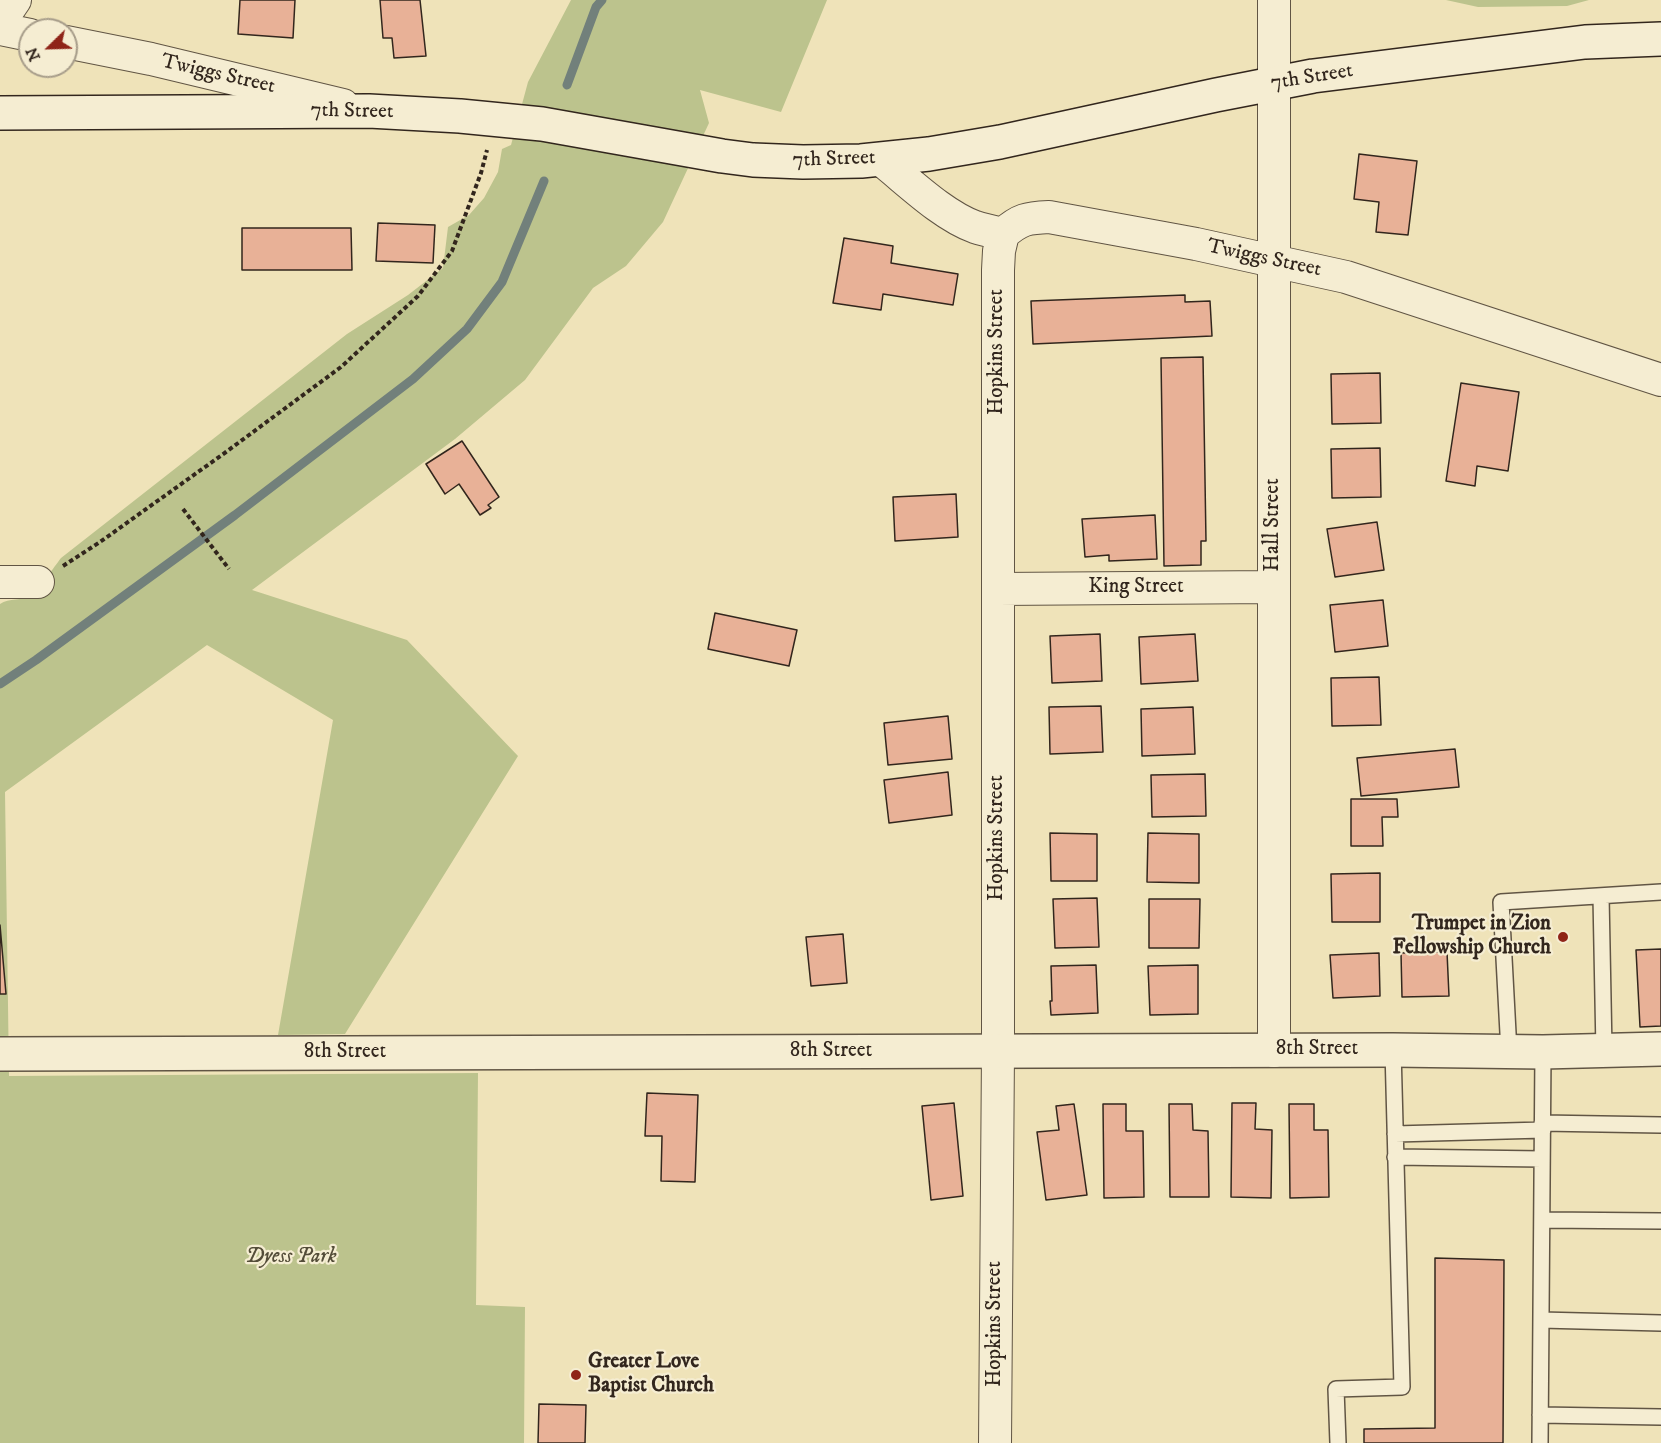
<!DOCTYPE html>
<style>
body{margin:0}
#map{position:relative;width:1661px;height:1443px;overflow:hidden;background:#efe3b9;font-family:"IM FELL DW Pica",serif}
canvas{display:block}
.north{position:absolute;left:18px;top:18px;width:60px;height:60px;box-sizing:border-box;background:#f5edd2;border:2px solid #a79d8a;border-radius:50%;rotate:247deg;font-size:16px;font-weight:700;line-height:24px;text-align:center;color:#32261d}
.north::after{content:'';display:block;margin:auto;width:21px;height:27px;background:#8f2418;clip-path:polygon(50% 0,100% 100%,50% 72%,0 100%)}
</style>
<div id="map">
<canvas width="1661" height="1443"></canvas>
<div class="north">N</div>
</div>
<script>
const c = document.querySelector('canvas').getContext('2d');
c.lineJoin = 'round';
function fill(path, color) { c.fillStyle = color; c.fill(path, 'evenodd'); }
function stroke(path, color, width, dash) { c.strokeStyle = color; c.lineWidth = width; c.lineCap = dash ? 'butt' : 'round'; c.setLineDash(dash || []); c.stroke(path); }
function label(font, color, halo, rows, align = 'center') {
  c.font = font + ' "IM FELL DW Pica",serif'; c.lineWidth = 4.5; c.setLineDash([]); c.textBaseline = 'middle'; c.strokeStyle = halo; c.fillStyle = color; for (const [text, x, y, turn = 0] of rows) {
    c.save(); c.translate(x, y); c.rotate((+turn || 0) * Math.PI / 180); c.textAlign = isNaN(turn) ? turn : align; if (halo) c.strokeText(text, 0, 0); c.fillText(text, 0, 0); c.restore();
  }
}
const green = new Path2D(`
 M571,0H827L781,112L700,90L709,123L663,222L626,266L593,288L525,380L455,439L252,590L407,640L518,756L345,1034L278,1035L333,720L207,645L5,792L9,1076L478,1073L476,1305L525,1307L524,1443H0V604C9,597 22,602 31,595C40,588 54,567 61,558L347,334L408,295L443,268L448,227L469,215L484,198L498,172L502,149L511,145L528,82Z
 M1446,0H1589L1567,6L1478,7Z`);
const stream = new Path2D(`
 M567,85L596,7L602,0
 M0,684L36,660L235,515L413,379L467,329L502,282L544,181`);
const building = new Path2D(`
 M240,0H295L293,38L238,34Z
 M380,0H420L426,56L394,58L392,38H383Z
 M1359,154L1417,161L1408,235L1376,232L1379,202L1354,199Z
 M378,223L435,225L433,263L376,261Z
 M242,228H351L352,270H242Z
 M844,238L893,246L891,263L958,274L953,305L883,294L881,310L833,303Z
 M1185,295V302L1210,301L1212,336L1033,344L1031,301Z
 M1203,357L1206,541H1201V565L1164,566L1161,358Z
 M1380,373L1381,423L1332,424L1331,374Z
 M1461,383L1519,392L1508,471L1477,466L1475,486L1446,481Z
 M462,441L499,497L488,505L491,508L480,515L459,484L445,494L426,464Z
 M1380,448L1381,497L1332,498L1331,449Z
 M956,494L958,537L895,541L893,497Z
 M1155,515L1157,559L1109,561V555L1085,557L1082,519Z
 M1377,522L1384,570L1335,577L1327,529Z
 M1383,600L1388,646L1335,652L1330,605Z
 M715,613L797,630L789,666L708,649Z
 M1100,634L1102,681L1052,683L1050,636Z
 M1195,634L1198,681L1141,684L1139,637Z
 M1379,677L1381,725L1332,726L1331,678Z
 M1101,706L1103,752L1050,754L1049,707Z
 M1193,707L1195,754L1142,756L1141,709Z
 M948,716L952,759L888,765L884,723Z
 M1455,749L1459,787L1361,796L1357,758Z
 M948,772L952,815L889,823L884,780Z
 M1205,774L1206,816L1152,817L1151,775Z
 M1351,799H1397L1398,817H1382L1383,846H1351Z
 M1050,833L1097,834V881H1051Z
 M1148,833L1199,834V883L1147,882Z
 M1380,873V922H1332L1331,874Z
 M1097,898L1099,947L1055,948L1053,899Z
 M1149,899H1200L1199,948H1149Z
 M0,925L6,994H0Z
 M843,934L847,983L811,986L806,937Z
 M1661,949V1026L1640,1027L1636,950Z
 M1447,952L1449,996L1402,997L1401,953Z
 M1379,953L1380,996L1333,998L1330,955Z
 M1096,965L1098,1013L1051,1015L1050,1001H1052L1051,966Z
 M1198,965V1014L1150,1015L1148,966Z
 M647,1093L698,1095L695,1182L661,1181L662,1136H645Z
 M954,1103L963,1196L931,1200L922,1106Z
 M1232,1103H1256L1255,1129L1272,1130L1271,1198L1231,1197Z
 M1074,1104L1087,1195L1046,1200L1037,1132L1059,1130L1056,1106Z
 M1103,1104H1126V1131H1143L1144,1197L1104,1198Z
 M1169,1104H1192L1193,1130L1208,1131L1209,1197H1170Z
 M1289,1104H1314V1130H1328L1329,1197L1290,1198Z
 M1435,1258L1504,1260L1503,1443H1364V1429L1435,1428Z
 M539,1404L586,1405L585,1443H538Z`);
const path = new Path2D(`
 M183,509L229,569
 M63,566L100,542L226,452L341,367L418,296L452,251L481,173L487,150`);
const service = new Path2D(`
 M1601,896L1604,1051
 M1509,1052L1501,902L1661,892
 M1542,1123L1661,1125
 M1395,1134L1543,1130
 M1395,1157L1542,1159
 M1542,1220L1661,1221
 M1541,1320L1661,1323
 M1540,1415L1661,1417
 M1338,1443L1336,1389L1402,1387L1393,1050
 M1540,1443L1543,1052`);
const minor = new Path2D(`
 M0,22L15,0
 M0,29L30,35
 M66,42L151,59L343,105
 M880,159C908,181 942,215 975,227C984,230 994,232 1003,234
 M1003,234C1020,219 1027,218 1049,217L1196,244L1346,277L1661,380
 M0,582H38
 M998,589L1274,587
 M1274,1051V0
 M995,1443L998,1051V270L999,251L1003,234`);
const tertiary = new Path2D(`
 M0,1054L1393,1050L1543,1052L1661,1049`);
const secondary = new Path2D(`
 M0,113L369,111L460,116L542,124L722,156L753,160L803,162L861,161L929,154L1000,142L1216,95L1313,76L1585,42L1661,39`);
const markers = [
 [1563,937,6,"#8f2418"],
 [576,1375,6,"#8f2418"]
];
const streetNames = [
 ["Twiggs Street",218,75,13],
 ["7th Street",1312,78,-9],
 ["7th Street",352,112,1],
 ["7th Street",834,160,-2],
 ["Twiggs Street",1264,259,12],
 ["Hopkins Street",998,352,-90],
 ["Hall Street",1274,525,-90],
 ["King Street",1136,588],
 ["Hopkins Street",998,838,-90],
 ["8th Street",1317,1050],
 ["8th Street",831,1052],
 ["8th Street",345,1053],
 ["Hopkins Street",996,1324,-90]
];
const poiNames = [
 ["Trumpet in Zion",1551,925],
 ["Fellowship Church",1551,949],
 ["Greater Love",588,1363,"left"],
 ["Baptist Church",588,1387,"left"]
];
const parkNames = [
 ["Dyess Park",291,1258]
];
fill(green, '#bcc38d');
stroke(stream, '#72807b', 9);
fill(building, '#e8b197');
stroke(building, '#32261d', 1.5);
stroke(service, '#615544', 18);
stroke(minor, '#615544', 34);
stroke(tertiary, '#615544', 36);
stroke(secondary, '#32261d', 36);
stroke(path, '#32261d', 4, [4.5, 3]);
stroke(service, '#f5edd2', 15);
stroke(minor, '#f5edd2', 32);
stroke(tertiary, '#f5edd2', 33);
stroke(secondary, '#f5edd2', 33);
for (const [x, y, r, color] of markers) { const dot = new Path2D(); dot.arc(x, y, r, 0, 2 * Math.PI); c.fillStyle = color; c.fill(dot); stroke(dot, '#f5edd2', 2); }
label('21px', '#32261d', '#f5edd2', streetNames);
label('bold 21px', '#32261d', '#f5edd2', poiNames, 'right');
label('italic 21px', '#544d39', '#f5edd2', parkNames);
</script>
